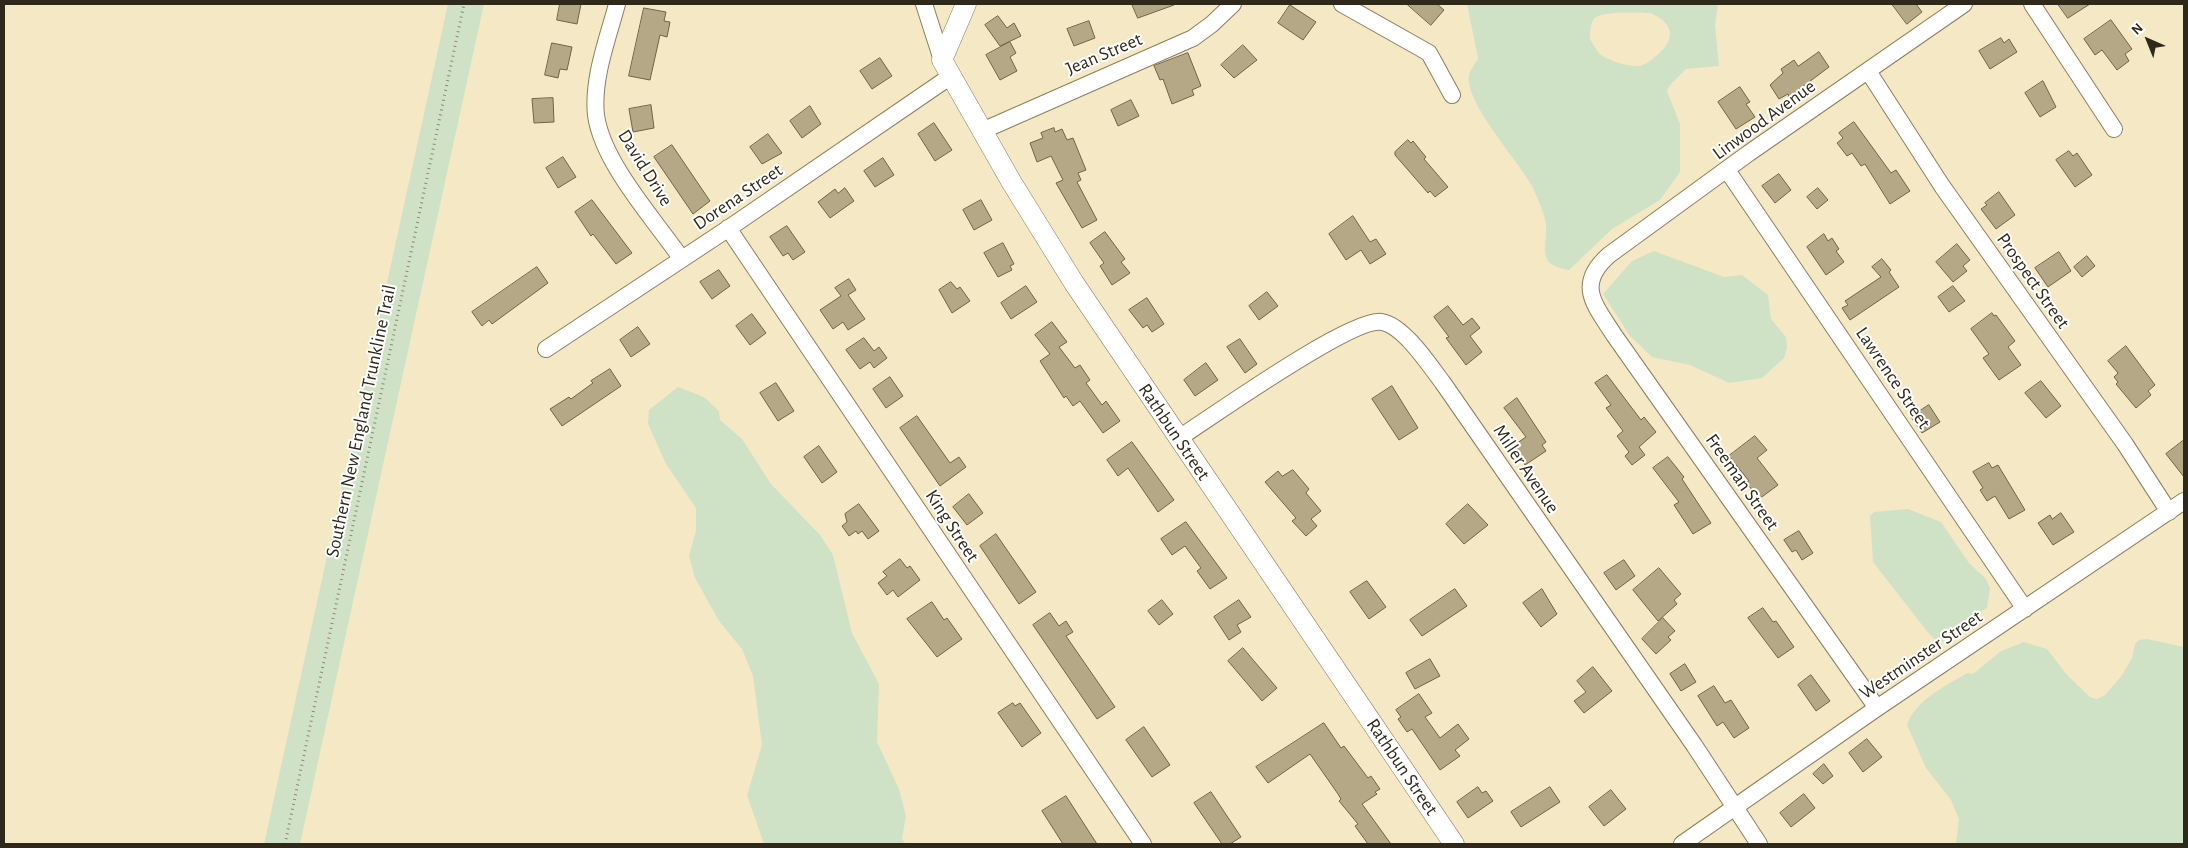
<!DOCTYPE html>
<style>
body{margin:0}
#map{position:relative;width:2188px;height:848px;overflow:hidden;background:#f5e8c4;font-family:"Alegreya Sans",sans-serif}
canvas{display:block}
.frame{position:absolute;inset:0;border:5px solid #2e291b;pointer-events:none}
.north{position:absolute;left:2123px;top:15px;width:50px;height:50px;-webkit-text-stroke:4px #fff;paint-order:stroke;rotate:316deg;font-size:14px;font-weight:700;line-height:20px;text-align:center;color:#2e291b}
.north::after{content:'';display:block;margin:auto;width:18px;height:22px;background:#2e291b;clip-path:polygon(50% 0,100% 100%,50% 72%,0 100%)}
</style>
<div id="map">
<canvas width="2188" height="848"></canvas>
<div class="frame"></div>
<div class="north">N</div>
</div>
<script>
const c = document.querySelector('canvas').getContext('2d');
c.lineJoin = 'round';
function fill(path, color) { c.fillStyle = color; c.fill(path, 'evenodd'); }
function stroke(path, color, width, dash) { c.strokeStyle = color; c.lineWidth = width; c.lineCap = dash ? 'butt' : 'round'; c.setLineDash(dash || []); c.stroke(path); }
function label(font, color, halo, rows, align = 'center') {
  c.font = font + ' "Alegreya Sans",sans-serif'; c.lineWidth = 4; c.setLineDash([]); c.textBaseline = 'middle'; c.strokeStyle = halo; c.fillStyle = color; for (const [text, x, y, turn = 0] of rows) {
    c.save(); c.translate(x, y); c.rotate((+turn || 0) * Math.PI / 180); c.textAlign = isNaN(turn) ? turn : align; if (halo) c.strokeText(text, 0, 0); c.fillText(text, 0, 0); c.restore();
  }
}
const green = new Path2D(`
 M448,4H484L300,844H264Z
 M1467,4H1718L1715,25L1719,66L1686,69L1670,85L1667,91L1680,124V172L1660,200L1612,229L1569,270C1536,265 1547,249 1546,225C1546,217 1536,194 1532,186C1518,160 1464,102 1469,75C1470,70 1476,63 1478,58ZM1650,13C1675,23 1676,40 1656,56C1652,60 1645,65 1639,66C1630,67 1609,61 1601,55C1597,51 1593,44 1590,39C1590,33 1590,24 1594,19C1601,10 1638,13 1650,13Z
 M1654,251L1724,277L1742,275L1768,295L1771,319L1786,337L1787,348L1784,358L1762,378L1729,383L1690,365L1652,357L1630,336L1603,294L1632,261Z
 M678,387L704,397L719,411L720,420L742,439L771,484L820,535L833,555L852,633L879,684L877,742L899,789L906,816L902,838L905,844H764L747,795L762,745L753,676L742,649L719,621L695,578L689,556L696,531V508L666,464L648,424L649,410Z
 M1908,509L1941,522L1969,563L1986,579L1990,588L1987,608L1963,622L1945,642L1935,640L1926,630L1873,562L1870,516L1874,512Z
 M2147,639L2184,647V844H1956L1959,819L1951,800L1926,768L1907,725C1915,700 1946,686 1967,673L1973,674L2001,651L2024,642L2047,649L2068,676L2090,697L2097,699L2105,695L2122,675L2132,658L2135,644L2139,640Z`);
const building = new Path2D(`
 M560,4H581L577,24L557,20Z
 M1132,4H1173L1174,5L1138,18Z
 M1407,4H1437L1444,10L1431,25Z
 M1892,4H1916L1922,12L1907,24Z
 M2058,4H2090L2068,18Z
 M1290,5L1316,22L1303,40L1278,23Z
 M644,8L666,12L664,21L670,22L667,37L660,35L650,80L629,76Z
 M998,16L1007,28L1014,23L1021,36L1000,46L985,25Z
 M2111,20L2132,49L2125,54L2129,61L2117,70L2102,50L2095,55L2084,39Z
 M1089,21L1095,38L1074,46L1067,29Z
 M2001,38L2004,43L2009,39L2017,52L1990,69L1979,51Z
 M1010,42L1016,53L1010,57L1017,71L1000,80L986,55Z
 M552,43L572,47L567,70L560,69L558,78L545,75Z
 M1243,45L1257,60L1234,78L1221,65Z
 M1819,52L1829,67L1789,97L1788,94L1779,99L1770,85L1783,73L1781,69L1794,60L1798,66Z
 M1188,53L1201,86L1192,90L1194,95L1172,104L1163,79L1160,80L1154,66Z
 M880,58L892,76L872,89L860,71Z
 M2043,81L2056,107L2040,117L2025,93Z
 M1740,87L1750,102L1746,104L1755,117L1736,129L1718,102Z
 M553,98L554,122L534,123L532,99Z
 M1131,100L1139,116L1118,126L1111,110Z
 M651,105L654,128L633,132L629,109Z
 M810,106L821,124L802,138L790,121Z
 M1854,122L1891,173L1896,170L1910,191L1890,204L1865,164L1861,166L1852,153L1847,156L1837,143L1843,138L1839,133Z
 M934,123L952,150L935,161L918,134Z
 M1054,128L1055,132L1062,129L1067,140L1073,138L1086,170L1078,173L1081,180L1077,182L1097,220L1082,228L1056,183L1063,180L1051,156L1037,162L1030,143L1043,138L1041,133Z
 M768,134L782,153L762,164L750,147Z
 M1408,140L1411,143L1413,141L1421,151L1426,157L1424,159L1448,187L1435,197L1430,191L1428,193L1395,155V152Z
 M672,145L710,201L693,214L654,157Z
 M2069,151L2073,156L2077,153L2092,175L2075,187L2056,160Z
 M563,157L576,177L558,188L546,168Z
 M883,158L894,175L875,187L864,171Z
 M1779,174L1791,190L1775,203L1762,186Z
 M845,188L854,201L830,218L818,202L835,189L838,193Z
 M1818,188L1828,200L1817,209L1807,197Z
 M1999,192L2015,215L1996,229L1981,209L1987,205L1985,203Z
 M592,200L632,253L616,264L593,234L591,236L575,212Z
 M981,200L992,220L974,230L963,210Z
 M1353,216L1370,242L1376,239L1386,254L1370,264L1361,250L1346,260L1329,234Z
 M787,226L805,252L793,260L788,253L783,256L770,237Z
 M1105,232L1125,259L1121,262L1130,273L1112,285L1100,266L1104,263L1090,243Z
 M1824,234L1828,241L1832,238L1839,249L1836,251L1844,262L1826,275L1807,247Z
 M1003,243L1014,264L1010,266L1012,270L998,277L984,253Z
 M1957,244L1970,260L1963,266L1967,271L1953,282L1936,262Z
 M2059,252L2071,271L2048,287L2035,268Z
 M2087,256L2095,266L2082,277L2074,267Z
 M1882,259L1891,270L1889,272L1899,287L1850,320L1842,308L1848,305L1845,301L1881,277L1872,267Z
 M537,267L548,283L492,324L489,320L482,326L472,312Z
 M719,270L730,286L712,299L700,282Z
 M849,279L856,290L848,295L865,319L848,330L843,322L833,329L820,310L841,296L835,288Z
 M951,282L957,289L960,287L970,301L952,313L939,290Z
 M1026,286L1037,302L1011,319L1001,303Z
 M1953,286L1965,301L1949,312L1938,297Z
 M1267,292L1278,306L1259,320L1249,306Z
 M1147,298L1164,324L1152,332L1147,325L1143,328L1129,310Z
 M1448,306L1463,325L1472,318L1480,328L1470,336L1482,352L1466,365L1446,338L1449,337L1434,317Z
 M1992,313L1994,316L1996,315L2015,341L2008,347L2021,365L1999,380L1983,358L1989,354L1971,329Z
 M752,314L766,333L750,345L736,326Z
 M1052,322L1067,342L1059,347L1075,368L1080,365L1090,380L1086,383L1102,405L1106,401L1120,421L1103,433L1080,401L1073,406L1066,396L1064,398L1040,361L1050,354L1035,335Z
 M638,327L650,344L631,357L620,340Z
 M864,338L874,351L879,347L887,358L874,368L870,362L860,369L846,350Z
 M1240,339L1257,364L1245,373L1227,347Z
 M2126,346L2155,385L2148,391L2151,395L2136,408L2116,384L2118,382L2114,377L2118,373L2108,361Z
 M1206,363L1218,380L1195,396L1184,380Z
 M610,369L621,386L562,426L550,409L569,397L571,399L593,383L591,381Z
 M1607,375L1641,420L1644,417L1656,432L1639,447L1645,455L1632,465L1625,456L1629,452L1617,436L1623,431L1606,408L1611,405L1595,383Z
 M890,377L903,396L886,408L873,389Z
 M2041,381L2061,406L2046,418L2025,393Z
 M776,383L794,411L778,421L760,393Z
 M1392,386L1418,428L1399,440L1372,399Z
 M1517,398L1546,442L1542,445L1546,451L1525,465L1515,450L1517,449L1514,445L1526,437L1504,408Z
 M1929,405L1940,422L1922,433L1911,417Z
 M917,416L950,463L959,457L966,467L940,486L900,428Z
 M1755,436L1767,450L1757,458L1778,485L1759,499L1746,482L1749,481L1729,456Z
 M2184,440V477L2166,454Z
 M1132,442L1174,500L1158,512L1128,468L1118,476L1107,460Z
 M819,446L837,472L822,483L804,457Z
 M1668,457L1684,477L1682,479L1711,523L1693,534L1674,505L1679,502L1653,468Z
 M1989,463L1992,468L1998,465L2025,510L2009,519L1995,496L1987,501L1980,490L1983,488L1973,472Z
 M1293,470L1309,489L1306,493L1321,511L1311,519L1317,526L1306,536L1292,521L1296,518L1265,482L1278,471L1282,476Z
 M969,494L983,513L967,525L953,507Z
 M859,504L879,531L868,539L862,531L858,534L856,531L849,536L842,526L847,522L845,514Z
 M1468,504L1488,525L1464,544L1446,524Z
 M2061,513L2074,532L2053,545L2038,523L2050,515L2052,519Z
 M1186,522L1227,578L1210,589L1197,571L1201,568L1185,546L1172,555L1161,539Z
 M1799,531L1813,553L1802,560L1796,550L1792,552L1784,540Z
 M996,534L1036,592L1019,604L980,546Z
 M900,559L907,568L910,566L920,580L898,597L893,590L887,595L878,583L887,576L883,572Z
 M1624,560L1635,576L1616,590L1604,573Z
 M1659,568L1681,594L1674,600L1677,604L1658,621L1633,590Z
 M1367,581L1386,607L1369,619L1350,592Z
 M1455,589L1467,606L1422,636L1410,620Z
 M1542,589L1557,614L1541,627L1523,603Z
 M1162,600L1173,614L1159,625L1148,611Z
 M1239,600L1251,617L1237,625L1241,632L1229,640L1214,617Z
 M932,602L944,620L947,618L962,639L937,657L907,619Z
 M1763,608L1773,622L1776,621L1794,647L1778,658L1748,618Z
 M1050,613L1059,626L1066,621L1073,632L1066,636L1115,707L1097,719L1033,625Z
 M1663,618L1675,631L1668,637L1671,640L1656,654L1642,639Z
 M1243,648L1277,688L1262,701L1228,661Z
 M1430,659L1440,676L1415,689L1406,673Z
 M1685,664L1696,682L1681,691L1670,674Z
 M1593,667L1612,691L1584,713L1574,701L1586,692L1577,681Z
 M1811,675L1830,701L1816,711L1798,685Z
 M1714,686L1725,703L1731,700L1749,728L1734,738L1723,722L1717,726L1698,696Z
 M1419,694L1432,713L1425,717L1440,738L1458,724L1469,739L1455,750L1460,756L1440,770L1412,729L1407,732L1398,719L1401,717L1396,710Z
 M1013,703L1015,706L1020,703L1041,733L1022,747L998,713Z
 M1324,723L1341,748L1344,746L1368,778L1371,776L1380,789L1375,792L1377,794L1362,804L1391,844H1368L1355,826L1358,824L1339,801L1341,799L1338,794L1310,754L1268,783L1256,767Z
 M1144,727L1170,765L1152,777L1126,740Z
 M1867,739L1882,757L1863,772L1849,753Z
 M1824,764L1833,776L1823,784L1813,774Z
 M1478,787L1482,793L1486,791L1493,801L1468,818L1457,802Z
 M1550,787L1560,802L1521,827L1511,812Z
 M1611,790L1626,809L1604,826L1589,807Z
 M1211,792L1241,837L1230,844H1222L1194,803Z
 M1804,794L1815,808L1791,827L1780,813Z
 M1066,796L1097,844H1063L1042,811Z`);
const path = new Path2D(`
 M285,844L464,4`);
const minor = new Path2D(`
 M617,4C608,38 592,79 596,115C602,162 654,219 681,258
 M924,4L942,60
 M1342,4L1429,53L1452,95
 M2032,4L2114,129
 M1868,71L1942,186L2125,444L2169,512
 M984,130L1193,38L1212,24L1233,4
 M1727,170L2025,609
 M728,228L1143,844
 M546,349L729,228L951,76
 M1179,438C1210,418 1353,316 1382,322C1404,326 1430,366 1443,383L1694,745L1759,844
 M1877,708L1614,335C1595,305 1575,285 1609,255L1749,153L1964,4
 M1682,844L1877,708L2184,501`);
const tertiary = new Path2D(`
 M966,4L942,60L1012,183L1074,283L1454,844`);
const streetNames = [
 ["Jean Street",1104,54,-23],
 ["Linwood Avenue",1764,120,-36],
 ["David Drive",645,168,58],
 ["Dorena Street",738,197,-34],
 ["Prospect Street",2033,281,55],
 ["Lawrence Street",1893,378,56],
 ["Southern New England Trunkline Trail",361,421,-78],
 ["Rathbun Street",1174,432,56],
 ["Miller Avenue",1526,469,56],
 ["Freeman Street",1742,482,55],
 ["King Street",952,526,57],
 ["Westminster Street",1921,655,-34],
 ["Rathbun Street",1402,767,56]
];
fill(green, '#d0e2c6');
fill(building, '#b5a886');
stroke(building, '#6f6444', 1);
stroke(minor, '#8b7f5e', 18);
stroke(tertiary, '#8b7f5e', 21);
stroke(path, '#90876e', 3, [1, 4]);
stroke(minor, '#fff', 16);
stroke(tertiary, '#fff', 20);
label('19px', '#2e291b', '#fff', streetNames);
</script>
